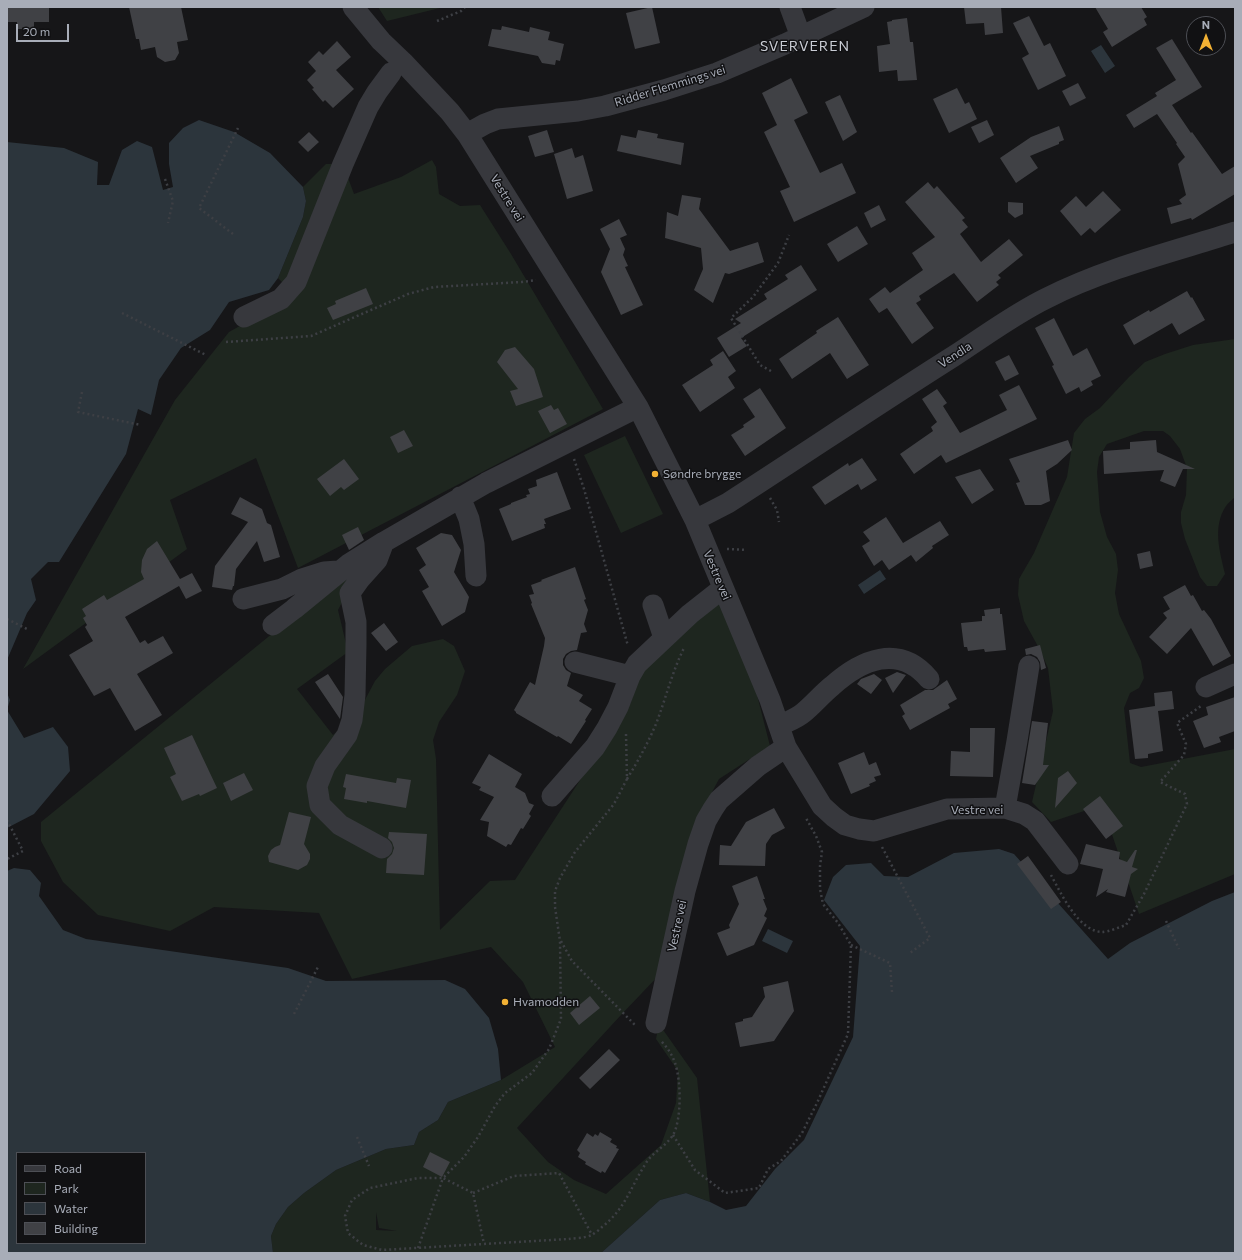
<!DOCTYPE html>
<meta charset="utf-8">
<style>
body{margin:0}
#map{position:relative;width:1242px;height:1260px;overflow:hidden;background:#161618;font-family:Commissioner,sans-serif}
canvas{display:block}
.frame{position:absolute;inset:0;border:8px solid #a8adb8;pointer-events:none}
.legend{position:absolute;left:16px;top:1152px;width:130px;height:92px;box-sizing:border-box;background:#111113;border:1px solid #4d4f55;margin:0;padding:5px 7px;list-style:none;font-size:12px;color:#a8adb8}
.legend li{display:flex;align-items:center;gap:8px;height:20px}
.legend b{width:20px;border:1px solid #4d4f55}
.north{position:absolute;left:1186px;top:16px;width:40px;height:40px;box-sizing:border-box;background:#111113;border:1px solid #4d4f55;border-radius:50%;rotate:0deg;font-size:11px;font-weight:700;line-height:16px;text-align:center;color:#a8adb8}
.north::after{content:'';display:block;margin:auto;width:14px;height:18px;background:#f2b134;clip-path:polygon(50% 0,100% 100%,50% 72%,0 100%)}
.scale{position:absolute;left:16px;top:24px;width:53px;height:18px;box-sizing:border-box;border:2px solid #a8adb8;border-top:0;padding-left:5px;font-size:12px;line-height:14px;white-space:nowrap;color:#a8adb8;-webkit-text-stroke:3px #111113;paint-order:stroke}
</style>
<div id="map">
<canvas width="1242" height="1260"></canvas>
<div class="frame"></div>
<ul class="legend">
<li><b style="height:5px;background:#37383d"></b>Road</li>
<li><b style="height:11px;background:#1e261f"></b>Park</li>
<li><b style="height:11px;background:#2c353c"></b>Water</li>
<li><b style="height:11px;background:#404145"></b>Building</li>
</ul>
<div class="north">N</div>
<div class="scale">20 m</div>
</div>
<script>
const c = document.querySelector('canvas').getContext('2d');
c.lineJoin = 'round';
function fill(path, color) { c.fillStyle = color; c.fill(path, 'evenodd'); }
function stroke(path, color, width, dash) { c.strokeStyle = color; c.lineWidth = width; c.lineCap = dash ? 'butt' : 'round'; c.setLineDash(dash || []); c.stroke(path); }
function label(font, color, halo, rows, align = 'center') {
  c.font = font + ' Commissioner,sans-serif'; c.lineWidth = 3; c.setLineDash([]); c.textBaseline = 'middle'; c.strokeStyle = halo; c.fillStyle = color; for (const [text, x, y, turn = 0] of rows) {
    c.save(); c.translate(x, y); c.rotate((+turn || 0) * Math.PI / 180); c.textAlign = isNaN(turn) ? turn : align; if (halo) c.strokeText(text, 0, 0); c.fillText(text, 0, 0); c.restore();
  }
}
const green = new Path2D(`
 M378,7H444L387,21Z
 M432,160L436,167L439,194L460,206L480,205L511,254L603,409L298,568L256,458L170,500L187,549L23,669L175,400L229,332L295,295L278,278L303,217L306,201L303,187L326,164H343L354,194L401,177Z
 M1235,339V497C1232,500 1228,503 1226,506C1212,527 1220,552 1225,574L1217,586H1207L1200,577L1185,539L1181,523V512L1186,495L1187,468L1180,449L1170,436L1163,431H1144L1107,444L1099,457L1097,472L1100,512L1107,537L1116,554L1118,570L1115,593L1119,614L1141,661L1144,678L1139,688L1130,693L1124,708L1130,763L1141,767L1235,749V874L1139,914L1102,805L1051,822L1032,802L1053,711L1048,668L1040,650L1024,621L1018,595L1019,579L1034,553L1067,477L1074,433L1085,419L1100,408L1129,377L1145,362L1165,354L1193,345Z
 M625,436L663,514L621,533L584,455Z
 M365,558L338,610L348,652L297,689L333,735L359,711L375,681L385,669L412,646L443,639L454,646L465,671L457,695L439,722L433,740L436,759L440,930L490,881L515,880L631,702L642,665L718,600L752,675L770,746L719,779L702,811L661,973L621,1015L517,1128L548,1162L574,1180L606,1194L661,1145L676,1103L678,1071L656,1039L659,1024L697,1078L710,1202L686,1193L660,1200L601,1253H273L271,1236L276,1224L288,1207L304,1193L336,1170L386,1149L414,1145L419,1132L438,1120L448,1102L501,1080L555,1047L523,982L491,947L352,979L319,913L214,907L170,931L98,915L63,882L41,841V822ZM376,1212L379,1228L397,1231L376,1230Z`);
const water = new Path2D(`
 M1101,45L1115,66L1105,73L1091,51Z
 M199,120L234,132L270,153L303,187L306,201L303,217L278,278L269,290L229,302L210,330L181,348L159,380L151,415L138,409L126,454L59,562H48L31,579L36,600L27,613L7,660V142L64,148L98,162L97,185H109L122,150L137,141L152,147L163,190L173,187L169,164V143L183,128Z
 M880,570L886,579L864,594L858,585Z
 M7,693L10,700L7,710L24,738L53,727L68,747L70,771L34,814L7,828Z
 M999,849L1014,854L1108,959L1130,943L1212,901L1235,892V1253H601L660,1200L686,1193L710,1202L726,1210L746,1206L775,1169L804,1140L853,1037L860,946L824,900L833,877L846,865L871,863L884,876L908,877L954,853Z
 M14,868L30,870L41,883L39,896L63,930L86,939L288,968L326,981L445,980L465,989L489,1018L498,1049L501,1080L448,1102L438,1120L419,1132L414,1145L386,1149L336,1170L304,1193L288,1207L276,1224L271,1236L273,1253H7V871ZM17,1153H145V1243H17Z
 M768,929L793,941L787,953L762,941Z`);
const building = new Path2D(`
 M7,7H49V22H34V29H17V22H7Z
 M129,7H181L188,40L177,42L179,53L175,60L165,62L157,57L155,47L141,50L139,39H136Z
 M652,7L660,43L635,49L626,13Z
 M964,7H1001L1003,33L985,35L984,23L966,24Z
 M1095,7H1141L1147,17L1144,19L1147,25L1112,47L1103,32L1108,29Z
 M1029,16L1044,46L1050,43L1066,76L1038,90L1022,58L1029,54L1013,23Z
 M907,18L910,42H913L917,80L898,81L897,70L879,72L877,46L890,44L887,22L892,21V20Z
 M502,26L529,32L530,27L550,32L548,40L564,44L560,61L556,60L555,65L542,63L538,56L488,46L492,29L501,30Z
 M1172,39L1202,87L1172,105L1191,133L1192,132L1222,174L1235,166V194L1192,220L1191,218L1171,224L1167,208L1182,204L1179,200L1186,195L1178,164L1185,157L1176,144L1177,143L1157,114L1134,128L1126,115L1157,96L1155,93L1176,80L1156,48Z
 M337,41L351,57L336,70L354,89L333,108L325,100L323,102L312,89L314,88L307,80L316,71L308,62L319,51L323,55Z
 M791,78L808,113L794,120L820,173L842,163L856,193L794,222L780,191L790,187L764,132L777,125L762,93Z
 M1078,83L1086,98L1070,106L1062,91Z
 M957,88L965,104L969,102L977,119L949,133L933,99Z
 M840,95L857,132L843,141L825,102Z
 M987,120L994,135L979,143L971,127Z
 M1059,126L1064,140L1059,142V144L1030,156L1038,168L1016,183L1000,158L1031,137Z
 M547,130L554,152L535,157L528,136Z
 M638,130L658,134L657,138L684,143L681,165L617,151L621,135L636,138Z
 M309,132L319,142L308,152L298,142Z
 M572,148L575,158L583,155L593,191L567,199L554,154Z
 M928,182L934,189L937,186L965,218L962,220L968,227L960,234L981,262L1009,239L1023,255L998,275L1001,278L996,282L999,285L977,302L954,273L919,296L921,300L916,303L934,328L912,344L887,308L879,313L869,299L885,287L890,293L923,270L912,253L935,237L905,202Z
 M1103,191L1121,210L1095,233L1090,228L1081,236L1060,211L1076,196L1086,207Z
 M682,195L701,198L699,209L730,251L758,242L764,262L729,274L725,273L713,303L694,290L703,269L701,248L665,238L667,212L678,216Z
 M1008,202L1023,203V214L1015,218L1008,212Z
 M879,205L886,220L871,228L864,213Z
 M619,219L627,235L620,238L625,249L623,255L628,266L625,267L643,305L621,315L601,272L610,249L600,229Z
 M857,226L868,244L838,262L827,244Z
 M801,265L817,290L741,338L747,346L729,357L717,338L741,323L735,319L767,299L764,294L788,279L785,275Z
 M366,288L373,304L333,320L327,308L336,304L335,301Z
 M1187,291L1191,298L1192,297L1205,320L1179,335L1172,323L1134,345L1123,325L1149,310L1150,312Z
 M838,317L869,365L847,379L830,353L792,379L779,359L817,333L816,331Z
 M1054,318L1073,356L1087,348L1101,376L1091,381L1093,385L1081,392L1079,387L1066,394L1052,366L1054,365L1035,328Z
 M515,347L534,369L543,397L516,406L510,391L518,389L497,362L505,350Z
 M723,351L736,371L728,377L735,388L700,412L682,385L713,365L710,360Z
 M1009,355L1019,374L1005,381L995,362Z
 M1019,385L1037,419L946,463L941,455L914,474L900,454L933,431L931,427L937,422L922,399L937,389L947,403L943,406L960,433L1007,410L999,395Z
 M760,388L786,428L745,456L731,435L744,427L743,425L755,417L743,399Z
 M551,405L554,410L558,408L567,424L550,433L538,411Z
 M404,430L413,446L398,453L390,437Z
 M1068,440L1072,450L1057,464L1046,471L1050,501L1041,505H1025L1016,483L1020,482L1009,459Z
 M1156,440L1157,452L1195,469H1183L1175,487L1160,481L1164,470L1104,474L1103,451L1130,449V442Z
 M862,458L877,480L861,490L858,484L825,505L812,487L848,463L849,466Z
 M344,459L359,479L344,490L341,487L330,496L317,479Z
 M980,469L994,490L972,504L955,477Z
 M557,472L571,509L544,519L546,524H544L545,528L512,541L499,509L511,504V503L527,497L526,495L530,494L528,489L537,486L536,480Z
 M240,497L262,509L267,523L271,525L280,557L264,562L257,541L236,569L234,586H233L232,590L212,587L215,566L248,522L231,514Z
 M886,517L903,543L940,521L949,535L932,546L933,548L916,562L911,555L889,570L882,560L874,566L862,546L870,541L863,532Z
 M358,527L364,540L349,550L342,535Z
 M441,533L452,535L461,550L454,572L469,597L465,612L442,626L422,591L429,587L419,570L426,565L416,548Z
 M157,541L180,579L192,573L202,591L186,599L179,586L125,617L140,643L145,640L148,644L163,636L173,653L137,674L162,715L135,731L110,688L94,696L69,655L93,641L85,627L87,625L83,618L86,616L82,609L104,595L107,600L144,579L141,572L142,560L147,549Z
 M1150,551L1153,566L1140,569L1137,554Z
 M575,567L586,599L584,600L588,610L584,624L587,632L581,633L577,650L571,651L566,654L563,659V665L566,670L571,673L567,686L583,695L579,701L592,709L585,720L586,721L571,744L558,736L557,737L516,713V712L514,710L530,682L535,685L544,646L545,638L531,604L532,603L529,595L534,594L531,585L542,581L541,580Z
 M1185,585L1191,596L1193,595L1202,611L1204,610L1211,619L1231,656L1213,666L1191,628L1167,654L1149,637L1167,618L1163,613L1170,609L1163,597Z
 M1000,608V614H1002L1006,650L985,652L984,649L968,651L967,647H964L961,623L982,621V616H985L984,610Z
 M384,623L398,642L386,651L371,633Z
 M1040,645L1046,668L1041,670L1040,662L1037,657L1031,654L1026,655L1025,649Z
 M897,672L906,675L893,693L885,678Z
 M328,674L343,697L340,719L315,682Z
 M874,674L882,680L871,694L857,684L861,679Z
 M947,680L957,699L948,704L950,708L910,730L902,716L905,714L900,705L925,690H933Z
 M1172,691L1174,709L1158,711L1163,751L1148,754V758L1135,759L1129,710L1155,706L1154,693Z
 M1235,697V731L1219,737L1221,742L1204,748L1193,721L1208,715L1206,707Z
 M1032,721L1048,723L1043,765H1049L1035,785L1022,783Z
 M970,728H995L993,777L950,776L951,751L970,752Z
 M192,735L217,788L200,796L199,794L182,801L170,777L176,774L164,748Z
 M864,752L869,765L876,762L881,775L874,777L876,781L869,784L870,786L851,794L838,763Z
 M489,754L522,774L515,787L525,793L529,803L534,805L529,814L531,816L523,829L521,828L511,845L508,844L506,847L487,836L489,822L480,820L494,797L479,790L481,787L472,783Z
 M1068,771L1077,783L1055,808L1058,778Z
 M244,773L253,790L231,801L223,783Z
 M346,774L396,783L397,778L411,780L406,808L367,801V803L344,799L346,788L343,787Z
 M1100,796L1123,826L1106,839L1083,809Z
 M774,808L785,828L772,835L766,844L765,866L719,865L720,845L731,846L746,822Z
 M289,812L311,817L304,844L310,854V859L307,865L298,870L269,862L268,856L271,850L275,847L280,845Z
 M389,832L427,834L424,875L386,873L387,859L392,854L394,848L392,842L388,838Z
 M1086,844L1120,852L1119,859L1127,862L1135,850H1137L1132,867L1138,869L1131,874L1125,897L1106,892L1108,889L1096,897L1103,869L1080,864Z
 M1028,856L1061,902L1051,909L1017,864Z
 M757,876L765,899H763L767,909L764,916L767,918L754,945L727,956L717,933L730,928L729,925L739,904L732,886Z
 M788,981L794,1011L774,1041L740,1047L735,1023L743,1021V1019L752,1017L765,997L763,987Z
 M590,996L600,1008L579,1025L570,1013Z
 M609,1049L620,1060L590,1089L579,1078Z
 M600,1132L612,1139L610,1142L617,1146L616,1148L619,1149L605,1173L602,1171L601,1173L585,1164L586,1162L578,1157L580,1153L577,1150L587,1133L593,1137L595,1134L598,1136Z
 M430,1152L450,1162L442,1177L423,1167Z`);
const path = new Path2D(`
 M437,21L461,11L465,7
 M165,179L173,201L168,223
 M233,234L199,208L238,128
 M122,313L206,355
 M226,342L311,336L408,294L434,287L522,282L536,280
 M771,371L760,365L731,318L753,297L778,263L789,235
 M82,392L78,412L141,425
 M574,459L584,489L628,646
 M770,498L777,510L779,522
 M727,549L747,550
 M7,619L29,630
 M626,734L627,779L614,804L575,852L560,878L555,891V907L560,941L561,1019L549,1049L532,1073L505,1093L495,1106L478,1137L464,1157L443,1178H418L370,1188L352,1200L345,1216L348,1233L363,1245L382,1250L568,1239C575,1238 585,1238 592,1235C595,1233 599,1230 602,1227C626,1208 630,1188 646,1163C653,1152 666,1146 673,1135C682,1119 681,1080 675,1063C672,1054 667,1047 660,1040
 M627,779C638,761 648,743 656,724C666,698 672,672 684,648
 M7,820L23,851L7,859
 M882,847L930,938L910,953
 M1051,875C1061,893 1078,931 1102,932C1108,932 1120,927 1126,925L1144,894L1187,804L1185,794L1160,782L1184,755L1186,744L1177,723L1201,706
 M1166,921L1179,949
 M561,941L572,961L634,1024L637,1026
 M851,945L890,963L892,992
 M294,1014L318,967
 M673,1135L695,1170L725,1193L759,1188L768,1169L781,1161L802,1133L817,1103L848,1034L851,945L838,923L823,904L820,889V866L822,852L816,836L806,818
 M357,1137L369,1166
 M473,1193L514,1176L559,1173L592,1235
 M418,1248L443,1178L473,1193L484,1244`);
const minor = new Path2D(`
 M353,7L381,41L403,62L450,112L467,134L638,407L695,520L770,700L786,747L822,806L834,817L845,825L859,829L874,831L947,809L1005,808L1024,814L1035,821L1068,864
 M790,7L801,37
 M467,134L485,124L498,119L578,111L605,106L664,90L717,73L785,44L864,7
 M244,317L281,299L296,282L343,164L368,107L377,92L391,73
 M460,497L469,519L474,544L476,576
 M695,520L728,503C804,454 878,404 954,356C985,336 1014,314 1047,298C1106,268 1172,252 1235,232
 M243,599L282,589L302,579L324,572L338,571
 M653,605L664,638
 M273,625L294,609L349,564L384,542L486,483L638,407
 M575,662L630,676
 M1206,687L1235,674
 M779,726C786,722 796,719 803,713C813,705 822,694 832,686C861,660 899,643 929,679
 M552,796L595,747L607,728L618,707L630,676L637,664L690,614L723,588
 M1005,808L1017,741L1029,666
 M382,848L340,825L320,805L317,786L325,766L347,735L352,720L355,695L356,644V622L350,593L360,579L377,560L383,544
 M656,1023L685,891L698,844L706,821L713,809L719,800L758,766L786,747`);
const markers = [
 [655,474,4,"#f2b134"],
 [505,1002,4,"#f2b134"]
];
const streetNames = [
 ["Ridder Flemmings vei",670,86,-17],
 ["Vestre vei",507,198,58],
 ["Vendla",955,355,-33],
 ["Vestre vei",717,575,67],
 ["Vestre vei",977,810],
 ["Vestre vei",677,926,-78]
];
const poiNames = [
 ["Søndre brygge",663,474],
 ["Hvamodden",513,1002]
];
const quarterNames = [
 ["SVERVEREN",805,46]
];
fill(green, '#1e261f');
fill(water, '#2c353c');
fill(building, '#404145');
stroke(path, '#3d3f44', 2.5, [2, 3]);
stroke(minor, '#37383d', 21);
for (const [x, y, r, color] of markers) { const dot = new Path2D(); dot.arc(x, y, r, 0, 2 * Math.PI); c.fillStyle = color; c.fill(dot); stroke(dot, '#111113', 1.5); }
label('12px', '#a8adb8', '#111113', streetNames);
label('12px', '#a8adb8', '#111113', poiNames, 'left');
c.letterSpacing = '1px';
label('14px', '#c9ccd4', '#111113', quarterNames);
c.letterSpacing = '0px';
</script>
